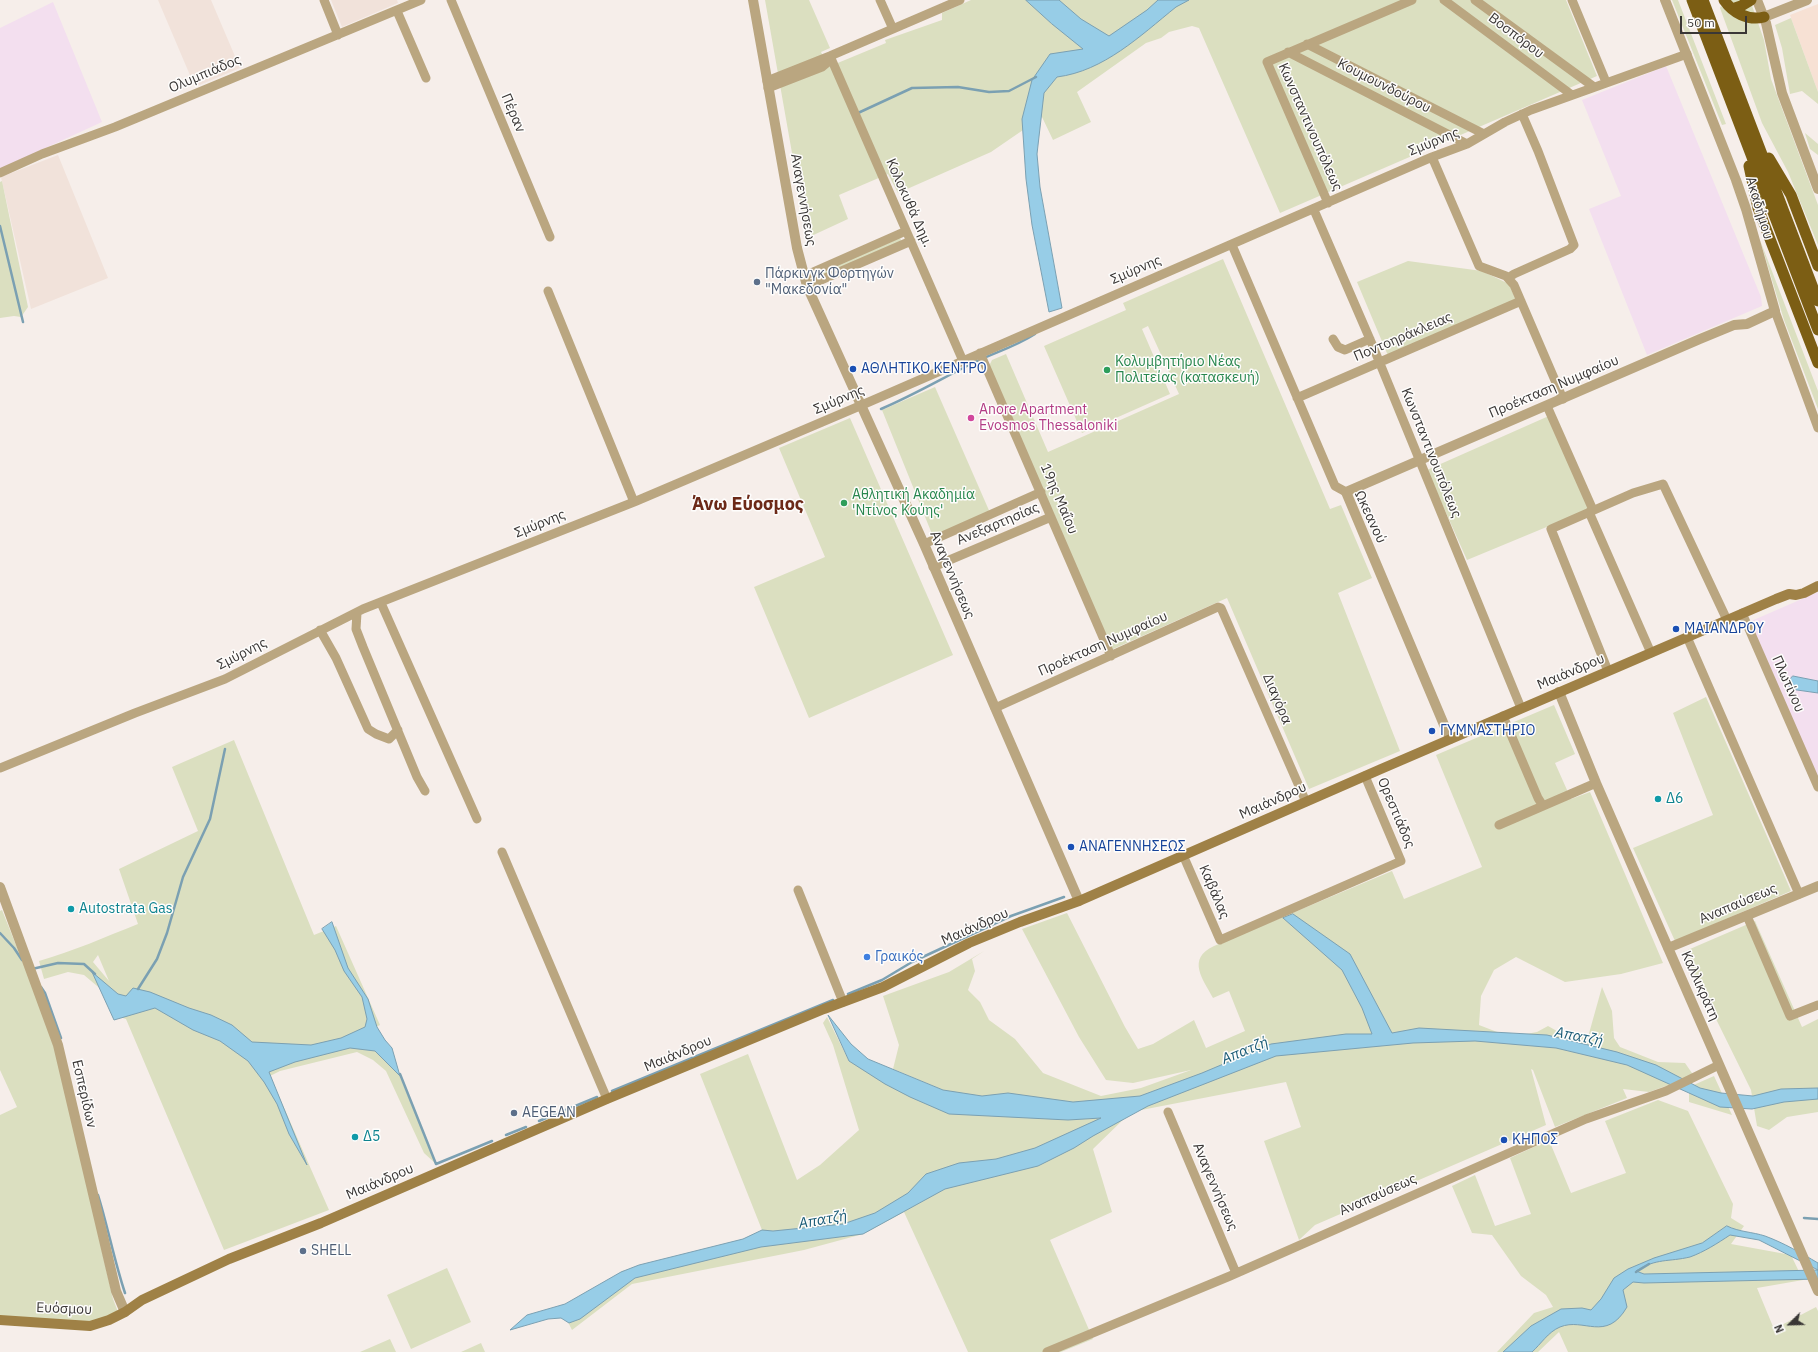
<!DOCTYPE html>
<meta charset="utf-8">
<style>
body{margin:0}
#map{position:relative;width:1818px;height:1352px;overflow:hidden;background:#f6eeea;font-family:"IBM Plex Sans",sans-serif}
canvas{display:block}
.north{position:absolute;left:1770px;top:1304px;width:40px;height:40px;-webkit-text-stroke:3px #fefdfc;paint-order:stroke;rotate:247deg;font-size:11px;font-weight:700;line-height:16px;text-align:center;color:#3a3736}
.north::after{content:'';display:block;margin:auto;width:14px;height:18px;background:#3a3736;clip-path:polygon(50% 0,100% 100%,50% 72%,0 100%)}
.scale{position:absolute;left:1680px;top:16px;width:67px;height:18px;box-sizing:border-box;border:2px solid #3a3736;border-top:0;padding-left:5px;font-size:12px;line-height:14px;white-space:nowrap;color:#3a3736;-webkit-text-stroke:3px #fefdfc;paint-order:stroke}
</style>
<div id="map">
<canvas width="1818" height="1352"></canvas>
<div class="north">N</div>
<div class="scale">50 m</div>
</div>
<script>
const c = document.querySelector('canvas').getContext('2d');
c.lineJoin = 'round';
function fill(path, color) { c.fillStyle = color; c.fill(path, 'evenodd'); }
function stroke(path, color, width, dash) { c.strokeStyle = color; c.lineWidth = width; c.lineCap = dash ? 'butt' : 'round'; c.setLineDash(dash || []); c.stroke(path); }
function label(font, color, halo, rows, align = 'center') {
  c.font = font + ' "IBM Plex Sans",sans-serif'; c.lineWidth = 3; c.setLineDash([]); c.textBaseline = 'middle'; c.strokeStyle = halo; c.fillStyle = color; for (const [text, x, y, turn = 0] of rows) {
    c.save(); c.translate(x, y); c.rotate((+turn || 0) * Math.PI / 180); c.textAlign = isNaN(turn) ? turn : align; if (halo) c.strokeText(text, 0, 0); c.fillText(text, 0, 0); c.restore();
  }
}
const built = new Path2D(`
 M158,0H211L240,68L195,87Z
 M331,0H397L398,3L342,27Z
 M58,155L108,278L31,309L1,177Z`);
const industrial = new Path2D(`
 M53,2L102,122L0,169V28Z
 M1666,66L1761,297L1762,306L1647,355L1589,209L1621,196L1582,100Z
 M1818,592V779L1749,622Z`);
const education = new Path2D(`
 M1818,4V92L1790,15Z`);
const green = new Path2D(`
 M765,0H809L830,48L821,52L828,67L886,43L885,40L942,20V13L971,0H1566L1597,76L1280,213L1199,28L1192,26L1169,32L1161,38L1146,43L1077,92L1091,122L1053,140L1042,117L991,152L898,193L888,174L839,195L848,219L807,238Z
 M1672,0H1678L1726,124L1722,125Z
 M1729,0H1750L1764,40L1771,79L1818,205V245L1788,172L1762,123L1720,8L1721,6L1733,16Z
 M1791,18L1818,92V104L1802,91L1790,94L1782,48L1775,25Z
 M1805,133L1818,144V155L1810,149Z
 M2,181L28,307L21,317L14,316L0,318V182Z
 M900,238L902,242L821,277L819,273Z
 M1760,240L1818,391V409L1784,320Z
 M1223,259L1330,509L1341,505L1372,578L1338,593L1400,751L1309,789L1227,598L1111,650L989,366L992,360L1006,354L1048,452L1179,394L1148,326L1142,329L1170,394L1082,433L1044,346L1126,310L1123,303Z
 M1408,261L1482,271L1509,284L1517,303L1389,358L1357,282Z
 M935,387L991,515L934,539L882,410Z
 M1551,415L1590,509L1467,560L1427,470Z
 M850,418L953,655L809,718L754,587L825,557L779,448Z
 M1706,697L1791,891L1675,941L1633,848L1713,815L1673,713Z
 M1554,705L1575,754L1555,763L1571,799L1590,792L1663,963L1621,974L1565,982L1516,957L1494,970L1481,996L1479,1025L1510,1037L1537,1032L1548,1026L1564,1035L1588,1037L1602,987L1612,1011L1614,1038L1620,1047L1658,1062L1685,1063L1694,1076L1649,1092L1623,1089L1627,1098L1555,1127L1533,1070L1531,1069L1546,1125L1315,1225L1299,1240L1264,1141L1301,1127L1286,1082L1131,1112L1093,1149L1112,1212L1050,1240L1093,1339L1061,1352H968L904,1212L863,1234L804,1250L632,1284L572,1330L565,1316L622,1271L743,1239L762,1230L700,1074L748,1054L797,1180L820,1165L859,1130L833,1045L823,1023L827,1017L849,1061L943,1090L893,1069L899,1045L883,996L949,972L984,951L972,959L975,971L968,990L980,1002L989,1020L1015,1039L1043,1073L1101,1096L1141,1088L1191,1070L1133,1083L1106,1080L1079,1037L1022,929L1067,913L1125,1027L1138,1049L1153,1044L1194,1020L1206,1048L1245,1031L1229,991L1213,998C1203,979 1186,959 1214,946L1392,871L1404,899L1482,867L1436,755Z
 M234,740L314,935L336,926L380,1025L365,1032L386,1043L436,1164L424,1153L386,1071L373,1060L357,1052L280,1071L270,1076L329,1210L224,1250L126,1019L113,1015L103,991L84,975L68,972L44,979L39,961C74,951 105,937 138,924L119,869L198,831L172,767ZM98,955L109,981L93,962Z
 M2,910L53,1038L113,1299L118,1312L90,1326L0,1320V1115L17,1107L0,1070V911Z
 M1755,921L1802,1027L1818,1019V1112L1787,1117L1769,1130L1757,1126L1751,1090L1683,952Z
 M1714,1076L1732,1115L1689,1102V1087Z
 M1658,1100L1688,1111L1733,1204L1731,1218L1744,1226L1731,1244L1791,1255L1803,1280L1757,1288L1774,1329L1816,1307L1818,1311V1352H1568L1559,1332L1538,1352H1497L1534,1313L1553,1307L1546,1295L1521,1276L1492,1235L1472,1233L1452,1186L1475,1175L1495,1226L1531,1214L1510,1158L1549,1140L1571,1193L1626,1173L1605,1121Z
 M447,1268L471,1322L411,1349L387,1295Z
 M390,1339L396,1352H360Z
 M481,1343L485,1352H461Z`);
const water = new Path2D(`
 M1026,0H1059L1081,19L1109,36L1147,10L1158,0H1189L1176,7C1140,36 1104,71 1057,77L1044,93L1037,154L1040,187L1062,308L1049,312L1032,225L1026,179L1022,119L1032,80L1050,54L1083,49L1052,24Z
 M1793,676L1818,681V693L1790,689L1788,682Z
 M1293,914L1350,954L1392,1033L1419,1028L1547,1035L1617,1052L1656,1065L1700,1088L1721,1093L1753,1096L1781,1089L1818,1088V1099L1784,1102L1752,1109L1720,1107L1627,1065L1556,1048L1475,1041L1413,1043L1276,1056L1148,1106L1093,1136L1074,1148L1038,1166L945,1189L863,1234L761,1247L635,1278L580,1319L569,1323L561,1318L548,1319L510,1330L527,1315L565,1304L621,1272L639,1265L743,1239L762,1230L773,1231L843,1224L875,1213L908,1193L926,1174L959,1163L996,1159L1035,1148L1101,1118L1068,1120L949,1114L910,1097L885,1084L849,1061L828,1015L851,1044L868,1059L943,1090L982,1096L1008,1093L1073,1102L1140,1096L1202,1073L1271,1044L1346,1034H1372L1362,1008L1342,970L1283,918Z
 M332,922L348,968L368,999L377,1027L385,1040L392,1048L400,1076L375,1051L350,1048L295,1062L269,1072L307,1165L289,1134L277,1104L264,1082L248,1061L220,1041L193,1030L155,1008L114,1020L92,972L118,994L126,996L133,988L150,992L189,1008L211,1015L232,1025L252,1042L311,1045L341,1038L365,1027L367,1019L362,997L344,971L335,950L322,929Z
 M1727,1226C1739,1232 1753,1232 1765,1236C1784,1243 1801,1253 1818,1263V1270L1759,1240L1730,1235C1718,1243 1704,1252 1690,1257C1669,1262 1656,1258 1636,1271L1644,1274L1818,1270V1279L1644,1283L1633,1282L1623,1290L1627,1307C1606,1343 1584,1317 1560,1327C1548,1332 1541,1344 1532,1352H1503L1531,1326L1561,1309L1582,1308L1591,1310L1601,1299L1614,1278L1628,1269L1654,1258L1702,1243Z`);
const stream = new Path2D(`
 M858,113L912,88L958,87L989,92L1009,91L1036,77
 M0,226L23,322
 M881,409C912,396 941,379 971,364C993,353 1015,347 1035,334
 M0,933L14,948L22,960
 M32,969L58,963L84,964L95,974
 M41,987L45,993L61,1038
 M138,989L157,959L167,933L183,877L210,819L225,749
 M848,994L882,980L912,962L1011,916L1064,897
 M400,1074L436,1164L492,1141
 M612,1091L833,1000
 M539,1121L597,1097
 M506,1135L526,1127
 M98,1195C108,1227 114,1260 125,1293
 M1804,1218L1818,1219
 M1636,1272L1649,1264`);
const minor = new Path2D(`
 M324,0L338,35
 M451,0L550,237
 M880,0L893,29
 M1444,0L1572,95
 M1475,0L1594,87
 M1572,0L1606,82
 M397,11L426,78
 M1307,44L1484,134
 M1288,52L1467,144
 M830,56L963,361
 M767,81L830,56L960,0
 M768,88L822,67L828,62L830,56
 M1432,157L1479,266L1506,276L1514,285L1563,399
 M0,173L42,154L115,127L421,0
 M1328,203L1267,62L1412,0
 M1314,210L1372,344L1521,708
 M1232,245L1335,486L1346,492
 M804,276L906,231
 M1508,278L1514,274L1570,249L1574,245L1538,151L1522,114
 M807,286L911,241
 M548,291L634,502
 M1775,311L1818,428
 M1333,339L1338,347L1345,350L1370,339
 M980,353L1111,656
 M1297,398L1521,301
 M1547,406L1593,510
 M1589,512L1651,653
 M924,544L1041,492
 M933,567L1051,517
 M381,603L477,819
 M357,613L356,629L363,647L417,777L425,791
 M1742,613L1818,787
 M320,630L336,658L368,729L376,734L389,739L398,730
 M1687,637L1799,894
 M1608,671L1551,529L1633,493L1663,484L1727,620
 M995,708L1218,607L1221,608L1306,802
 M1503,716L1538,798L1543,806
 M0,768L135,713L225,679L363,609L634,502L862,405L1432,157L1467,144L1505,122L1531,110L1687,54
 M1499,825L1596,783
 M502,852L607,1099
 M1183,855L1220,940L1401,861L1365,776
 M798,890L843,1002
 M1747,916L1790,1016L1818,1005
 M1168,1112L1236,1273
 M1047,1352L1230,1276L1586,1119L1666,1091L1719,1065`);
const tertiary = new Path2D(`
 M753,0L797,248L807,286L924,544L1079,901
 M1757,0L1766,23L1782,93L1818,189
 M1764,17L1807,0
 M1559,692L1596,783L1818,1291
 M1450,739L1346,492L1700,339L1734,325L1747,324L1775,311L1746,209L1736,180L1665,0
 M0,887L58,1045L116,1291L125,1312
 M1668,948L1818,886`);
const secondary = new Path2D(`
 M0,1320L90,1326L109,1320L125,1312L142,1300L229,1259L321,1223L607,1099L824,1009L883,987L969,943L1020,922L1079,901L1381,769L1776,599L1789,594L1796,595L1804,593L1818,586`);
const trunk = new Path2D(`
 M1692,0L1818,330
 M1703,0L1818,301
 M1724,0C1733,13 1748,21 1764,17
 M1732,9L1741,6L1751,0
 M1769,158L1791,195L1818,266
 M1749,166L1758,208L1818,363`);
const markers = [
 [757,282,4,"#5c6f8a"],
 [853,369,4,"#1a4fb4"],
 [1107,370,4,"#2e9e5b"],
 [971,418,4,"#d1479c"],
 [844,503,4,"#2e9e5b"],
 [1676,629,4,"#1a4fb4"],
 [1432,731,4,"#1a4fb4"],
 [1658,799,4,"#0f9aa8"],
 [1071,847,4,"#1a4fb4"],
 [71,909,4,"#0f9aa8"],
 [867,957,4,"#3f7fe0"],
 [514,1113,4,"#5c6f8a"],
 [355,1137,4,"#0f9aa8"],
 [1504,1140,4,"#1a4fb4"],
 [303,1251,4,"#5c6f8a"]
];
const streetNames = [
 ["Βοσπόρου",1516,36,37],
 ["Ολυμπιάδος",205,74,-23],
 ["Κουμουνδούρου",1384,86,27],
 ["Πέραν",513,113,67],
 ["Κωνσταντινουπόλεως",1310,127,66],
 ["Σμύρνης",1434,142,-22],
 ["Αναγεννήσεως",803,200,80],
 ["Κολοκυθά Δημ.",909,203,66],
 ["Ακαδήμου",1759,208,73],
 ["Σμύρνης",1136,270,-23],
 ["Ποντοηράκλειας",1403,337,-23],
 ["Προέκταση Νυμφαίου",1554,387,-23],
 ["Σμύρνης",839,400,-23],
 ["Κωνσταντινουπόλεως",1431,453,68],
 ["19ης Μαΐου",1059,499,67],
 ["Ωκεανού",1370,517,65],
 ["Σμύρνης",540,524,-22],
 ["Ανεξαρτησίας",998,524,-23],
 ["Αναγεννήσεως",952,575,67],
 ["Προέκταση Νυμφαίου",1103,644,-24],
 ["Σμύρνης",242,654,-27],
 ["Μαιάνδρου",1571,672,-23],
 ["Πλωτίνου",1788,684,66],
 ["Διαγόρα",1277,699,67],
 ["Μαιάνδρου",1273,801,-24],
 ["Ορεστιάδος",1396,813,67],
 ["Καβάλας",1214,892,67],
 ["Αναπαύσεως",1738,904,-23],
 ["Μαιάνδρου",975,927,-24],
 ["Καλλικράτη",1700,986,66],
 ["Μαιάνδρου",678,1054,-23],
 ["Εσπερίδων",84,1094,77],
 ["Μαιάνδρου",380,1182,-23],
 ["Αναγεννήσεως",1215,1187,67],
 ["Αναπαύσεως",1378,1195,-24],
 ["Ευόσμου",64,1309,2]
];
const serviceNames = [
 ["Πάρκινγκ Φορτηγών",765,274],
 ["\"Μακεδονία\"",765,290],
 ["AEGEAN",522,1113],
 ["SHELL",311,1251]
];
const leisureNames = [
 ["Κολυμβητήριο Νέας",1115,362],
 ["Πολιτείας (κατασκευή)",1115,378],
 ["Αθλητική Ακαδημία",852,495],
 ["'Ντίνος Κούης'",852,511]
];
const transitNames = [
 ["ΑΘΛΗΤΙΚΟ ΚΕΝΤΡΟ",861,369],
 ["ΜΑΙΑΝΔΡΟΥ",1684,629],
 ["ΓΥΜΝΑΣΤΗΡΙΟ",1440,731],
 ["ΑΝΑΓΕΝΝΗΣΕΩΣ",1079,847],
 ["ΚΗΠΟΣ",1512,1140]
];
const hotelNames = [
 ["Anore Apartment",979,410],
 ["Evosmos Thessaloniki",979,426]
];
const cultureNames = [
 ["Δ6",1666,799],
 ["Autostrata Gas",79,909],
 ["Δ5",363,1137]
];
const shopNames = [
 ["Γραικός",875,957]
];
const waterNames = [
 ["Απατζή",1579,1037,11],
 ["Απατζή",1245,1051,-22],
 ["Απατζή",823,1220,-10]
];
const districtNames = [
 ["Άνω Εύοσμος",748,505]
];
fill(built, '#f1e2da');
fill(industrial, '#f3dfef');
fill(education, '#f7e1d4');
fill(green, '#dbdfc0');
fill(water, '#97cde7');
stroke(water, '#7ba0b2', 1);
stroke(stream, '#7ba0b2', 2.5);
stroke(minor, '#baa680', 9);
stroke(tertiary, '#baa680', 10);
stroke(secondary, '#9f8146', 10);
stroke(trunk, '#7c5e14', 11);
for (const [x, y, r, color] of markers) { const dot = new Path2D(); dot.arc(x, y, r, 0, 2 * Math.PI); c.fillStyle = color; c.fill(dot); stroke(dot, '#fefdfc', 1.5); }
label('14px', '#3a3736', '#fefdfc', streetNames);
label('14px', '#4e5e75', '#fefdfc', serviceNames, 'left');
label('14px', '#27864d', '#fefdfc', leisureNames, 'left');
label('14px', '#164399', '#fefdfc', transitNames, 'left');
label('14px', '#b23c85', '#fefdfc', hotelNames, 'left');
label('14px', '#0d838f', '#fefdfc', cultureNames, 'left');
label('14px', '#366cbe', '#fefdfc', shopNames, 'left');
label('italic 15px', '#1b5c77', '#fefdfc', waterNames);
label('bold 18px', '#6c2917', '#fefdfc', districtNames);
</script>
